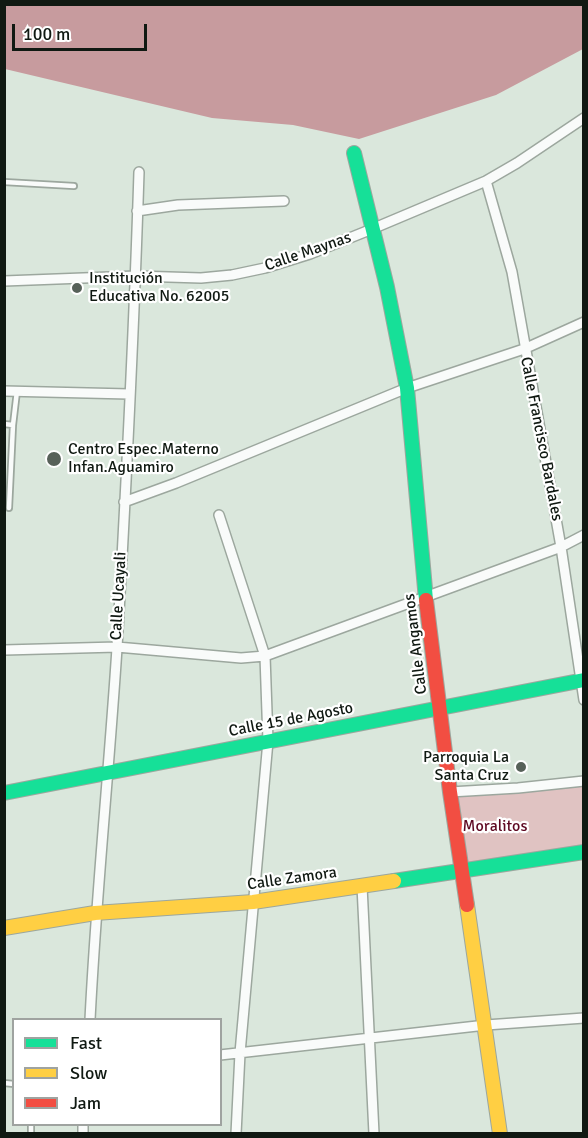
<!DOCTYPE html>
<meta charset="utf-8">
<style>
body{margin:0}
#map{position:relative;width:588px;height:1138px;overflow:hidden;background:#dae7dc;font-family:Signika,sans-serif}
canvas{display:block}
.frame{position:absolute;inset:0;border:6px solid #101912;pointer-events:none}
.legend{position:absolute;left:12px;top:1018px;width:210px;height:108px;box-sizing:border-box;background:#fff;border:2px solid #9fa3a0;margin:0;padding:8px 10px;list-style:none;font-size:18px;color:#101912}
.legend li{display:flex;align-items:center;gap:12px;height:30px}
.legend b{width:30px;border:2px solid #9fa3a0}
.scale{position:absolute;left:12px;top:24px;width:135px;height:27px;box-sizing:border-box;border:3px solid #101912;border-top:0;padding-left:8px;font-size:18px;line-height:21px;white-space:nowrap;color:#101912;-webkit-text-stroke:4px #fff;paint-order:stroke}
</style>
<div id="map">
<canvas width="588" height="1138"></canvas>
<div class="frame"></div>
<ul class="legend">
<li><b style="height:8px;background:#16e098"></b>Fast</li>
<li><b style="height:8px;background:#ffcf43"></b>Slow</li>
<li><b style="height:8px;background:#f24e42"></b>Jam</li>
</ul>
<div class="scale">100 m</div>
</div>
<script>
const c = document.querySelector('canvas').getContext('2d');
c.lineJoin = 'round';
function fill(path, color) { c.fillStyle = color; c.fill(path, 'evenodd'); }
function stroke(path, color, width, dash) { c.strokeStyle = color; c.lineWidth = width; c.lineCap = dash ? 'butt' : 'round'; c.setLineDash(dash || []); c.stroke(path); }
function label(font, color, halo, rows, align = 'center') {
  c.font = font + ' Signika,sans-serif'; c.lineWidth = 4.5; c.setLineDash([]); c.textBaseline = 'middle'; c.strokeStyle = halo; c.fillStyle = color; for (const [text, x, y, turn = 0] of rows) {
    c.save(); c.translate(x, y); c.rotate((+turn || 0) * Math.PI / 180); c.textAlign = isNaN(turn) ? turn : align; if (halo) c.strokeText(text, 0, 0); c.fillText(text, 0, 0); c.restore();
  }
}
const green = new Path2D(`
 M583,781V852L463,870L450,792Z`);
const water = new Path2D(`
 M5,4L583,5V49L496,95L359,139L293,125L212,118L5,69Z`);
const lane = new Path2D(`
 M4,182L74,186
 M4,424L13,425L17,391
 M9,508L13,425
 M4,1083L14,1084
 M31,1134V1124`);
const street = new Path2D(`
 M486,181L512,272L561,547L584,700
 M137,211L178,205L284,201
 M4,281L136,276L201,278L232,275L265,268L310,254L372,229L486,181L517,163L584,118
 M4,391L129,394
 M124,502L176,483L407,388L524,349L584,322
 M219,515L265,656L268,741L240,1053L236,1134
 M4,650L117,647L241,658L265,656L561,547L584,535
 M450,792L518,788L584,781
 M362,886L374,1134
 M90,1020C96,896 109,772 117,648C126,490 134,331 139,172
 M220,1055L486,1025L584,1018
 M83,1134V1124`);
const fast = new Path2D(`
 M354,153L387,287L407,388L426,600
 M4,793L584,680
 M394,881L584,852`);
const slow = new Path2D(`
 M467,905L500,1134
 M4,928L95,913L253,902L394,881`);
const jam = new Path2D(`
 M426,600L450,792L467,905`);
const markers = [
 [77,288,6,"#576159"],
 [54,459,8,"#576159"],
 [521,767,6,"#576159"]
];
const streetNames = [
 ["Calle Maynas",308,252,-19],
 ["Calle Francisco Bardales",541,439,79],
 ["Calle Ucayali",119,596,-87],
 ["Calle Angamos",416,644,-97],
 ["Calle 15 de Agosto",291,720,-11],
 ["Calle Zamora",292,879,-8]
];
const poiNames = [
 ["Institución",89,279],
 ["Educativa No. 62005",89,297],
 ["Centro Espec.Materno",68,450],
 ["Infan.Aguamiro",68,468],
 ["Parroquia La",509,758,"right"],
 ["Santa Cruz",509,776,"right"]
];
const parkNames = [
 ["Moralitos",495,827]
];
fill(green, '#e0c3c2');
fill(water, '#c79b9e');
stroke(lane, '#9ca79e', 8);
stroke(street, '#9ca79e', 12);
stroke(fast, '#9ca79e', 16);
stroke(slow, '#9ca79e', 16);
stroke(jam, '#9ca79e', 16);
stroke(lane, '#f9fbfa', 4.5);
stroke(street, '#f9fbfa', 9);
stroke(fast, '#16e098', 14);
stroke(slow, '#ffcf43', 14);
stroke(jam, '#f24e42', 14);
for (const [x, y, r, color] of markers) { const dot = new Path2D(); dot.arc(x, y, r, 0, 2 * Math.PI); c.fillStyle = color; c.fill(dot); stroke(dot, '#fff', 2); }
label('16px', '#101912', '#fff', streetNames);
label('16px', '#101912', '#fff', poiNames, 'left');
label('16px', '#5e0922', '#fff', parkNames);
</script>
